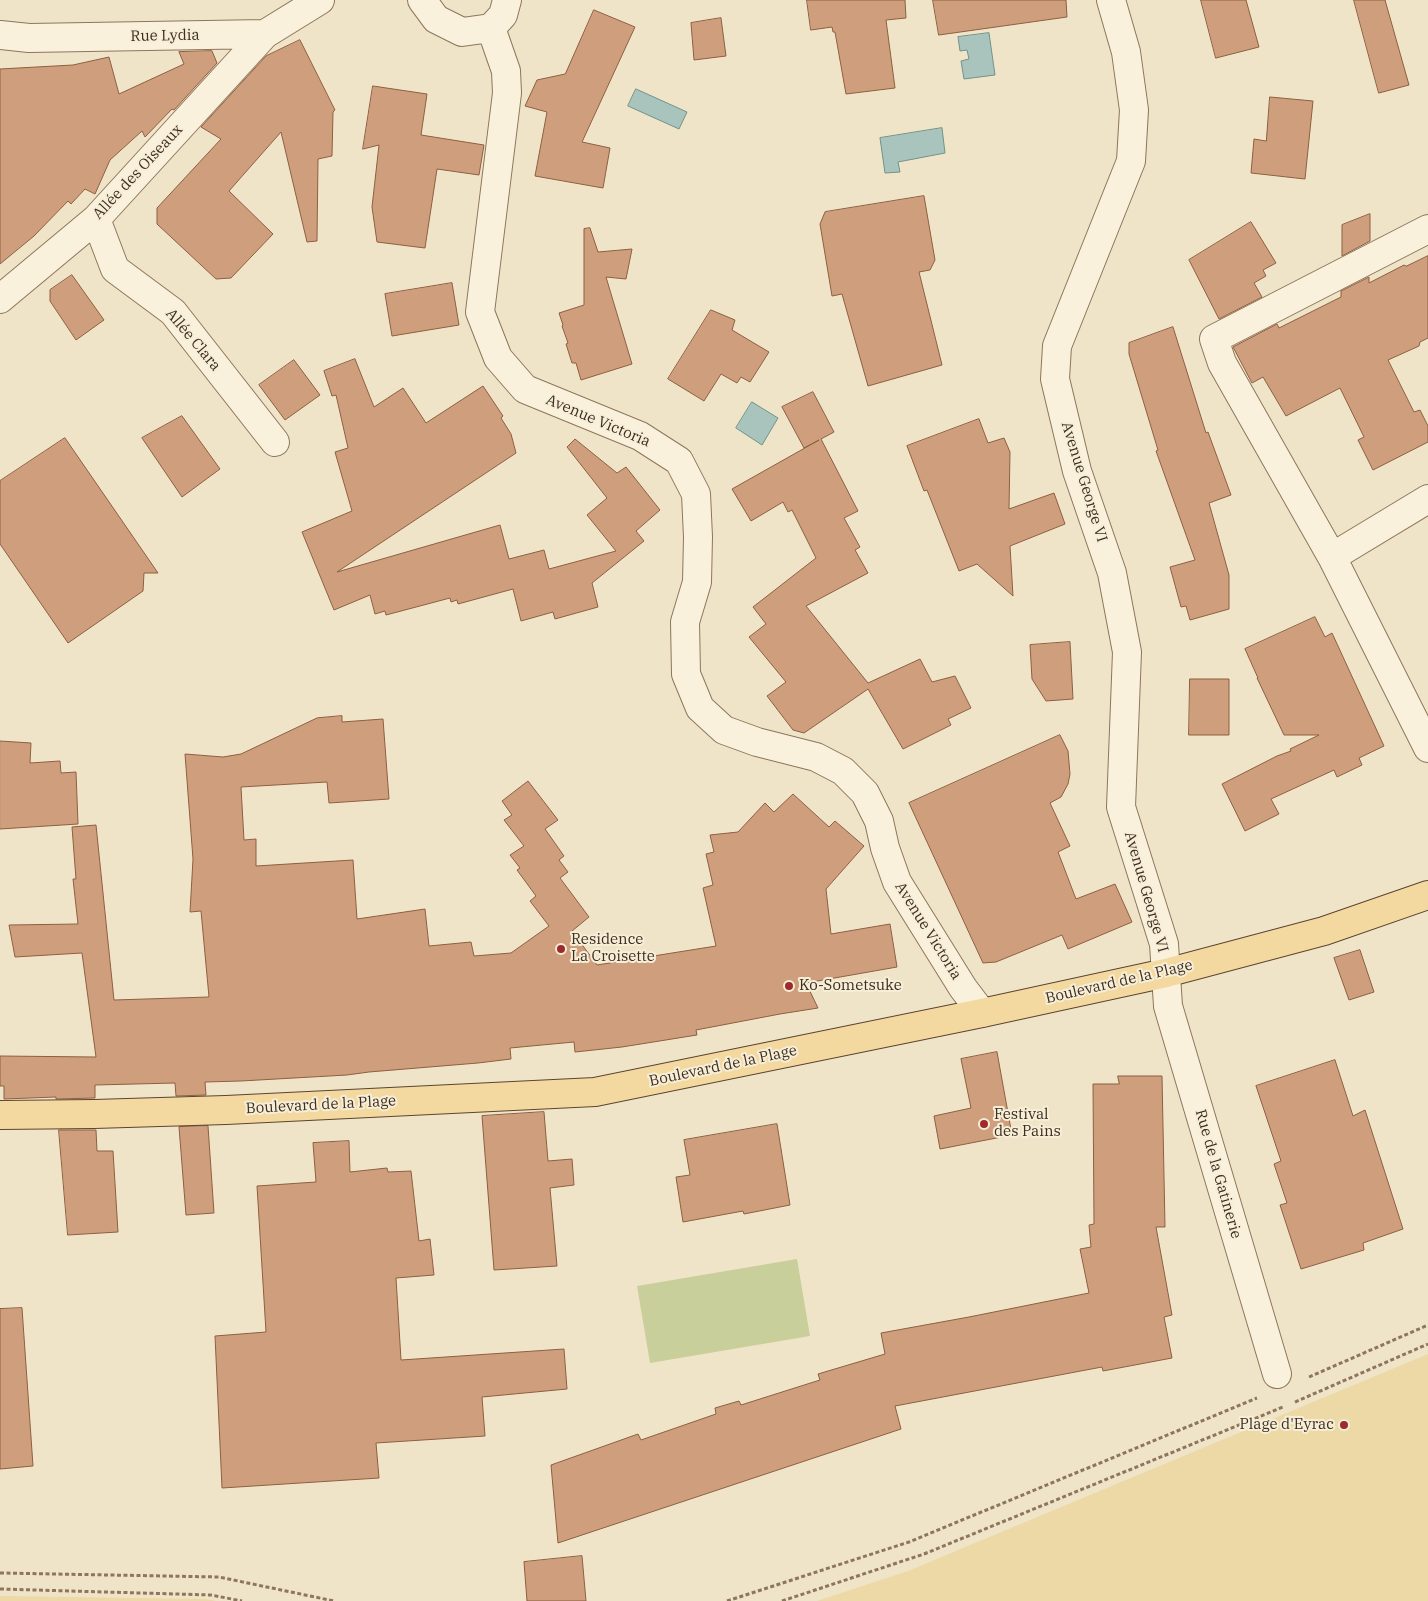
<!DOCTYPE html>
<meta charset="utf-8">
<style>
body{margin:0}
canvas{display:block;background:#f0e4c8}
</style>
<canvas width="1428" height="1601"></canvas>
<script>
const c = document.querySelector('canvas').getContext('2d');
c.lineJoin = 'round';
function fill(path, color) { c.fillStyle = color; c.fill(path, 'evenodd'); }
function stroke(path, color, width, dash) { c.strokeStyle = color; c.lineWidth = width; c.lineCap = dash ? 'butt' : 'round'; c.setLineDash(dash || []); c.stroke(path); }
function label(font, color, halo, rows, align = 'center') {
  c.font = font + ' "IBM Plex Serif",serif'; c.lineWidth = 4; c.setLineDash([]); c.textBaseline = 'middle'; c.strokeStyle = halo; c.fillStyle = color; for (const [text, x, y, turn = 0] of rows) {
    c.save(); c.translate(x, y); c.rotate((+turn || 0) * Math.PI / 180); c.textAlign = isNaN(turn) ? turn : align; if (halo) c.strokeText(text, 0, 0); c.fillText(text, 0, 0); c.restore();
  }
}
const green = new Path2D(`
 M797,1259L810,1336L650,1363L637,1286Z`);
const sand = new Path2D(`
 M1428,1354V1601H817L908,1571Z
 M0,1596L206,1599L217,1601H0Z`);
const water = new Path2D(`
 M989,33L995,75L964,79L961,61L969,59L967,50L960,51L958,37Z
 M636,89L687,112L679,129L628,106Z
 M942,128L945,153L898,162L900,172L885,173L880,138Z
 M752,402L778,418L762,445L736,428Z`);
const building = new Path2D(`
 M807,0H905L906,18L886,20L895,88L846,94L835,32H833L832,27L811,30Z
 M933,0H1066L1067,17L939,35Z
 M1201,0H1246L1259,47L1216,58Z
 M1354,0H1385L1409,85L1379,93Z
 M594,10L635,27L582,142L610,148L603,188L535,176L547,112L525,106L537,80L565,74Z
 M721,18L726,56L694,60L691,23Z
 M300,40L335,110L333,112L332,156L318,159L317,241L307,242L281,132L229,191L273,234L231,278L216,279L157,224V208L221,139L201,127L266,56Z
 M212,51L217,63L174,110L172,109L145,137L142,131L110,160L95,194L85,189L71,204L68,201L34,236L0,264V69L73,65L109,57L119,94L184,64L179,52Z
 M373,86L427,94L421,135L484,145L479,175L437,169L425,248L377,242L372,207L379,145L363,149Z
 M1270,97L1313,101L1305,179L1251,173L1254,139L1266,141Z
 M924,196L935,260L930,270L919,272L942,365L868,386L842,294L832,296L820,224L825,212Z
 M1370,214V241L1342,256V225Z
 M1251,222L1276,263L1263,270L1266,276L1254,283L1262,297L1219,319L1189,260Z
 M590,228L598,252L632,249L626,279L606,277L632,364L581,380L576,363H572L566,344L568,343L562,326L563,325L559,313L584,305V229Z
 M1428,256V338L1420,342L1419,346L1388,360L1414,412L1420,410L1428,426V442L1373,470L1358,440L1364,437L1340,388L1286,416L1263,377L1252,383L1233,347L1277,324L1279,328L1341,297V291L1369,277V283L1404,265L1406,266Z
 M72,275L104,320L76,340L50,301V290Z
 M452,283L459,325L392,336L385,294Z
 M711,310L735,320L732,330L769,352L750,382L741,377L737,383L721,374L704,401L668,379Z
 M1173,327L1206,433L1208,432L1231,495L1209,503L1229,575V609L1190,620L1186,606L1181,607L1170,567L1195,560L1156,451L1158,450L1129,354V343Z
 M355,359L374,407L403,388L426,423L483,386L503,416L501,418L511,434L516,453L337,572L500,525L509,559L544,550L549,569L616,551L587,515L607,498L567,447L575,439L617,473L626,467L660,510L636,531L644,541L592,583L598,607L555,619L553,612L521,621L513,589L458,604L457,600L451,602L450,598L386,615L385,611L375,614L370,595L334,610L302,532L352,511L335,452L348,448L336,395L332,396L324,371Z
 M294,360L320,395L285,420L259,385Z
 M813,392L834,432L821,439L858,511L844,518L860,547L855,550L868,573L806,606L868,683L920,659L932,682L955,676L971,708L948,719L951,725L903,749L868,689L804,733L793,730L767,696L786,682L749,637L766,624L753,607L816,558L792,510L788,512L783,502L751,521L732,489L819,440L804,448L782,407Z
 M182,416L220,469L182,497L142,438Z
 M979,419L988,443L1004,438L1010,452L1009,509L1054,493L1065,524L1010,546L1013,596L977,564L959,571L927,490L924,491L907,446Z
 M65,438L158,573H144L143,591L68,643L0,544V481Z
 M1315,617L1325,637L1332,633L1384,746L1359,758L1362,765L1337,777L1334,770L1271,799L1279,814L1245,831L1222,784L1277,756L1291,751L1290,749L1319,735H1284L1257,678H1258L1245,649Z
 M1070,642L1073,699L1046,701L1032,679L1030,645Z
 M1190,679H1229V735H1189Z
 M342,716V722L383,719L389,799L329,803L327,782L241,787L244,840L256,839V866L353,860L357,919L425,909L429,946L471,942L474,956L511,953L549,926L530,901L536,896L517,870L520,868L510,855L524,846L504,820L512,815L502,801L528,781L558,820L545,829L564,856L559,860L568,872L560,878L589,917L572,931L597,965L716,946L703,888L713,885L706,854L714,852L710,835L738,832L765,803L774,812L793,794L829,827L835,821L864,846L826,889L831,934L890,924L897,967L806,983L818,1008L780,1014L696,1030L697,1035L622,1047L575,1052L574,1042L510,1048L511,1059L478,1063L369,1072L347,1075L241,1081L205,1082L206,1095L176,1096L175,1083L95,1085V1098L56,1099V1097L4,1099V1086H0V1056L96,1057L82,953L15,957L9,925L78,924L73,879H76L72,827L96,825L114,1000L209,997L201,911L190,912L193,859L185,754L223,757L241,754L317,718Z
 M1060,735L1068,751L1070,774L1068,784L1061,797L1050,803L1070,846L1058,852L1076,899L1115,884L1132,922L1068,949L1062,935L996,962L983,963L909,803Z
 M0,741L31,743L30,763L60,761L61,773L76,772L78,824L0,829Z
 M1360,950L1374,992L1349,1000L1334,958Z
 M997,1052L1012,1135L940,1149L934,1116L971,1108L961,1059Z
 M1335,1060L1353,1116L1365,1110L1403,1229L1363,1243L1364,1250L1301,1269L1280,1205L1287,1203L1274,1164L1281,1161L1256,1086Z
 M1118,1076H1162L1165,1227H1156L1172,1315L1164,1317L1172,1358L1103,1371L1102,1367L895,1406L901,1429L558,1543L551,1465L638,1434L641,1440L716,1414L715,1408L739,1401L741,1405L820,1380L818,1374L885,1354L881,1333L969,1317L1089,1293L1080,1249L1091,1247L1089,1225L1094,1224L1093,1084H1119Z
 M544,1112L548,1161L572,1159L574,1185L550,1188L557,1266L494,1270L482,1116Z
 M777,1124L790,1205L744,1214L743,1211L683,1222L676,1177L690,1175L684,1140Z
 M208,1126L214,1213L186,1215L179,1127Z
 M59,1130H96L97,1151H113L118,1232L68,1235Z
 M349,1141L350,1172L387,1168L388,1172L411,1171L419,1241L430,1239L434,1275L396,1278L401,1360L564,1349L567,1389L482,1397L485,1436L376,1443L379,1478L222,1488L215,1336L266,1332L257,1186L316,1182L313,1143Z
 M22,1308L33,1466L0,1469V1309Z
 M582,1556L586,1601H527L524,1562Z`);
const path = new Path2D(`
 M1309,1377L1428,1325
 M1295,1402L1428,1344
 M0,1573L219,1577L334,1601
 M0,1589L211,1595L242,1601
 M727,1601L909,1542L1257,1398
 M782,1601L924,1554L1283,1407`);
const minor = new Path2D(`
 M422,0L436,19L462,32L491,28L503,15L507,0
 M1111,0L1126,52L1134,110L1131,161L1057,346L1055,379L1077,471L1112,573L1127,652L1121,807L1164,944L1168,1006L1277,1374
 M491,28L506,71L507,93L480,312L498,358L525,389L640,436L679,461L696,494L698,537L697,582L685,622L686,674L700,708L724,730L757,742L816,757L843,771L865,793L879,821L885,848L897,882L963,988L982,1013
 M0,35L29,38L265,34L320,0
 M96,219L115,269L173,312L275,442
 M1428,229L1214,339L1222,363L1332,557L1428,748
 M0,299L96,219L265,34
 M1332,557L1428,499`);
const major = new Path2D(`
 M0,1115L94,1114L226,1110L595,1092L982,1013L1166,973L1324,931L1428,895`);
const markers = [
 [561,949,5,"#9e2a2b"],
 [789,986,5,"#9e2a2b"],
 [984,1124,5,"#9e2a2b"],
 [1344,1425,5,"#9e2a2b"]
];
const streetNames = [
 ["Rue Lydia",165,36,-1],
 ["Allée des Oiseaux",138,172,-47],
 ["Allée Clara",193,340,50],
 ["Avenue Victoria",598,421,23],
 ["Avenue George VI",1084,482,73],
 ["Avenue George VI",1146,892,74],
 ["Avenue Victoria",928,931,58],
 ["Boulevard de la Plage",1119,982,-13],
 ["Boulevard de la Plage",723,1066,-12],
 ["Boulevard de la Plage",321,1105,-3],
 ["Rue de la Gatinerie",1218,1174,74]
];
const poiNames = [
 ["Residence",571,940],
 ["La Croisette",571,957],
 ["Ko-Sometsuke",799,986],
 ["Festival",994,1115],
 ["des Pains",994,1132],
 ["Plage d'Eyrac",1334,1425,"right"]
];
fill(green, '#c9cf9b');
fill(sand, '#ecd9a5');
fill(water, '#a9c4bc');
stroke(water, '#6f938a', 1);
fill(building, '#cf9f7d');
stroke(building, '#8d5f41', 1);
stroke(minor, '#8d765c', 30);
stroke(major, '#5b4430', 30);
stroke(path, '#8d765c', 3, [4, 2.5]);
stroke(minor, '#faf1dc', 28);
stroke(major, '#f3d9a0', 28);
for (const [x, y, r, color] of markers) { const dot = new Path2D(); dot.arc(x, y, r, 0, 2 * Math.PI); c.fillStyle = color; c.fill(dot); stroke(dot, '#f7eed8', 2); }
label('15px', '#3d2e20', '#f7eed8', streetNames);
label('15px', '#3d2e20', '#f7eed8', poiNames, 'left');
</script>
